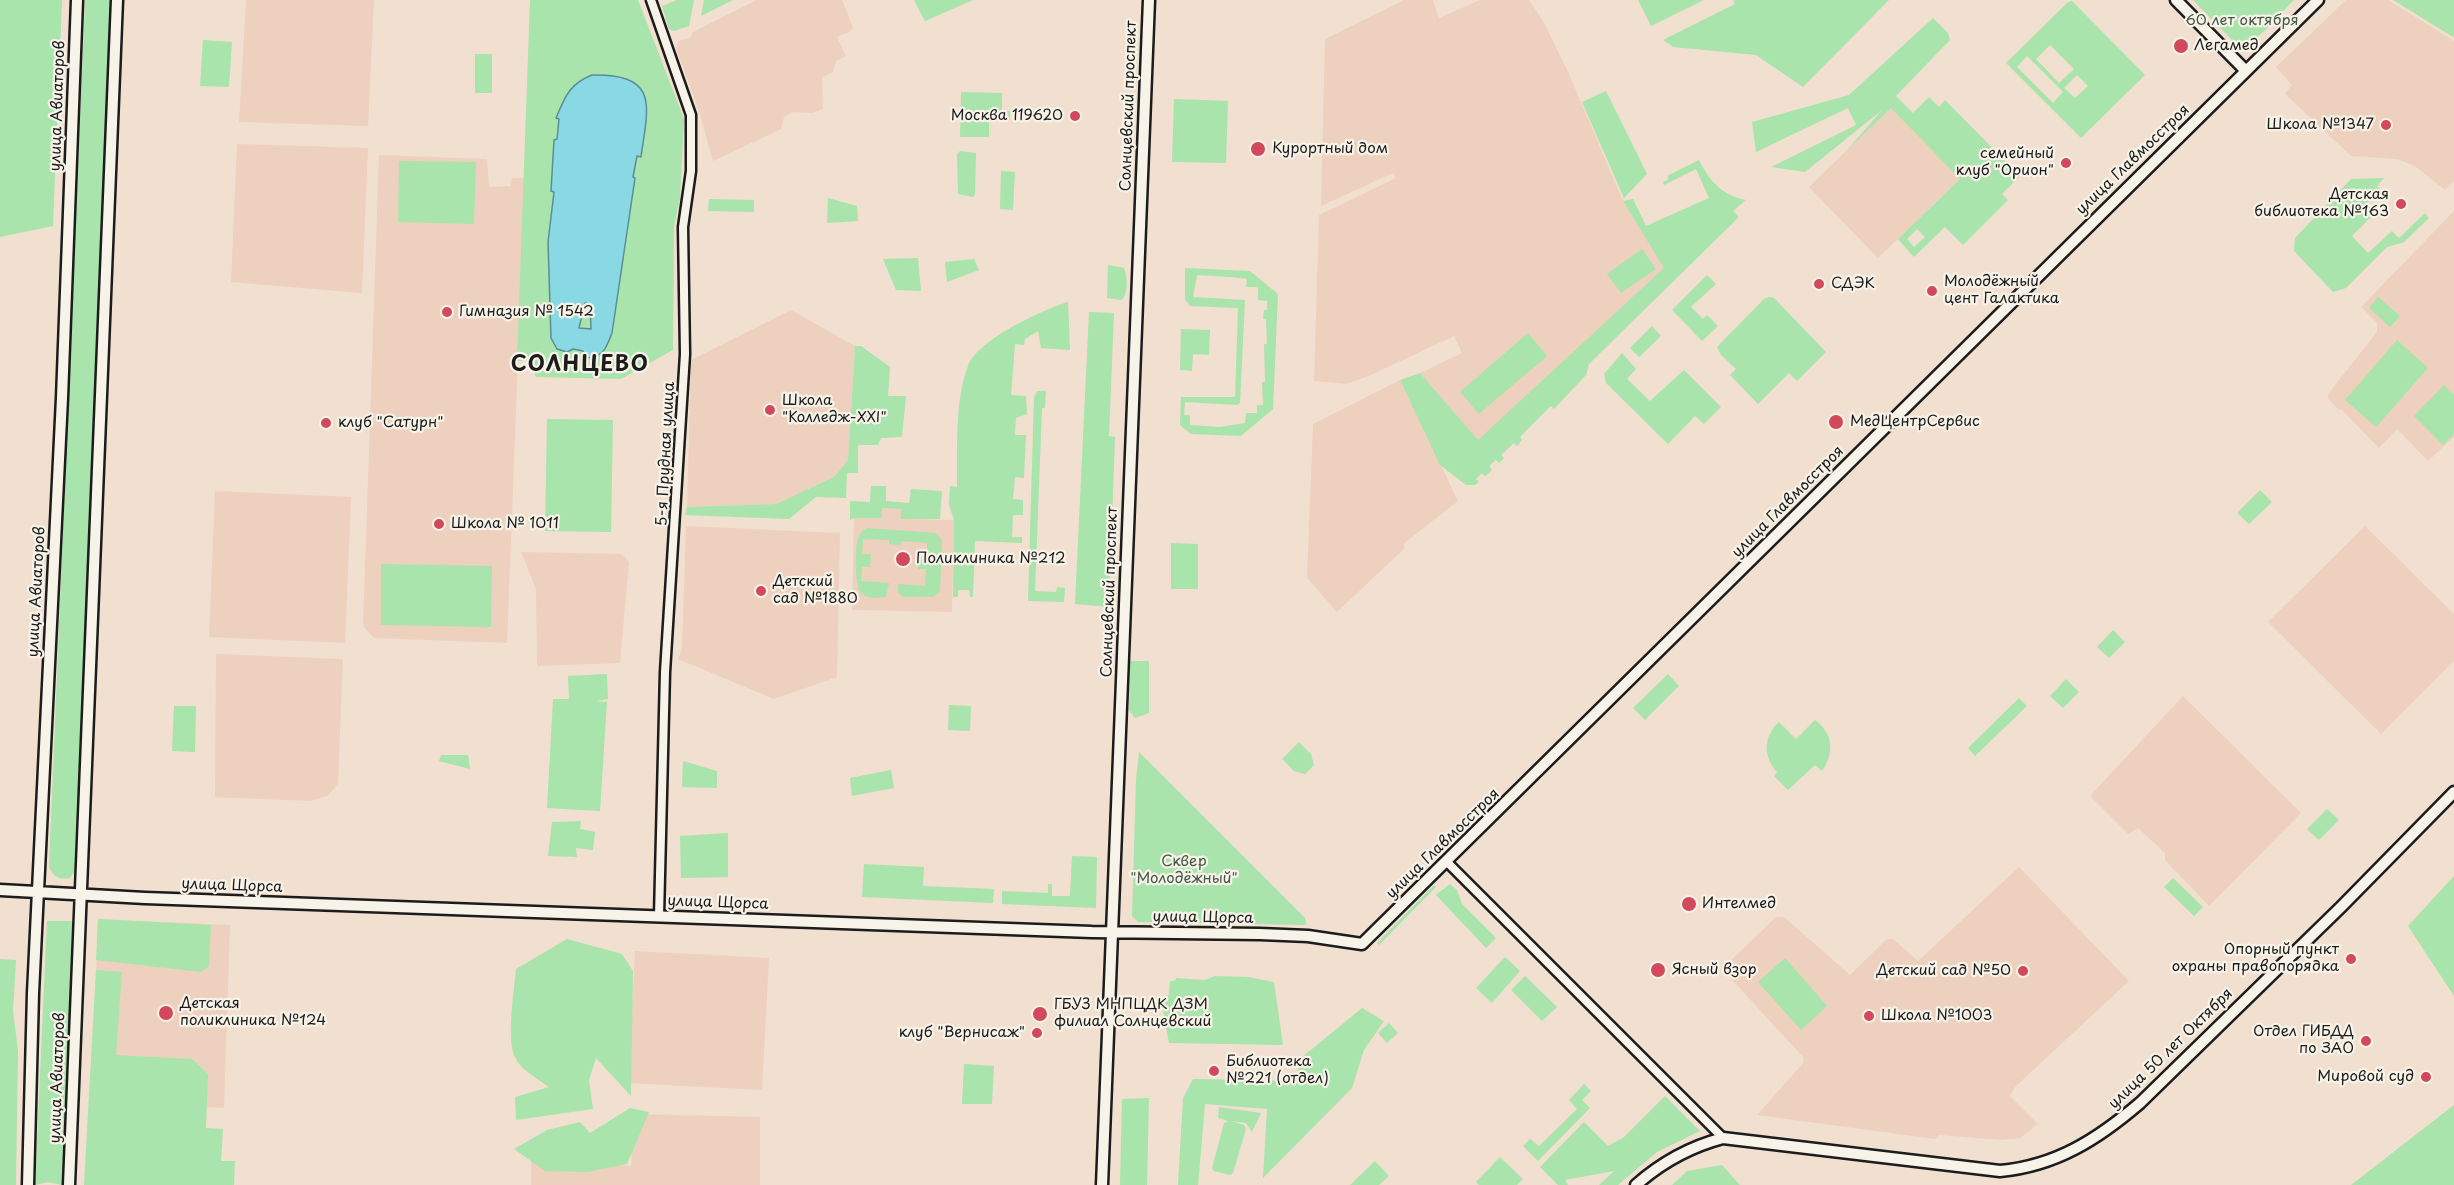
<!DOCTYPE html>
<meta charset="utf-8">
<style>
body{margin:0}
canvas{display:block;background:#f1dfcf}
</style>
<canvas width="2454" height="1185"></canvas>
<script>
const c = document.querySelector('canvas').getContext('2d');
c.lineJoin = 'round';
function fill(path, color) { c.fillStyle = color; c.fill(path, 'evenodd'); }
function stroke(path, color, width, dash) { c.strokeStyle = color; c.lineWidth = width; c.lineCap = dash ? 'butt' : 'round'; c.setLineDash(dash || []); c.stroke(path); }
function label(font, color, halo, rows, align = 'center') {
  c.font = font + ' "Playpen Sans",sans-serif'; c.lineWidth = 4.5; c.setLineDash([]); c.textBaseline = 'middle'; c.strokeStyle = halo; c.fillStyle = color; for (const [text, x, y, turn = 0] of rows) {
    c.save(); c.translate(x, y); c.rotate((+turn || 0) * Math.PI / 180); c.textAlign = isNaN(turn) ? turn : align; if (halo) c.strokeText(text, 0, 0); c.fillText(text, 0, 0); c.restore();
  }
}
const built = new Path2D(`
 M246,0H374L368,126L239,122Z
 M757,0H842L853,27L851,31L837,37L846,56L836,61L833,72L822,77L823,109L812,113L792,112L784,117L781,129L713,161L699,111L676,48L679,41L691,37L693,32Z
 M1404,0H1433L1439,18L1480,0H1529L1543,21L1569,74L1623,201L1665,268L1478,441L1420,373L1462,353L1454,336L1371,375L1346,384L1314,381L1319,215L1396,178L1393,173L1321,206L1325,39Z
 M2346,0H2388L2454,41V181L2445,190L2415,166L2397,159L2351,156L2285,94L2292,85L2276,67Z
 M1891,107L1960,179L1878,258L1809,187Z
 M237,144L368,148L362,293L231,282Z
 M379,155L487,159L489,187L511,186L512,178H525L507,643L374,638L363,626Z
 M2454,211V437L2428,461L2397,429L2379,448L2342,410L2338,409L2328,399V394L2377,332V323L2361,307Z
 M791,310L855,346L848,460L834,477L776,504L687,507L691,360Z
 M1400,380L1458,501L1403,544L1405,548L1337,612L1307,578L1313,424Z
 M215,491L351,497L345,643L209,637Z
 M882,508L901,509L902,519L954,520L952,612L852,610L854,518H881Z
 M686,526L840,533L837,677L774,699L678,659L682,649Z
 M2365,526L2454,614V661L2381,734L2268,622Z
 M521,552L622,554L629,562L620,663L537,666L536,589Z
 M216,654L343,659L338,784L327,796L311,801L215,797Z
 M2183,696L2301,813L2209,906L2165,860V853L2138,828L2128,834L2090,796Z
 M2019,867L2129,981L2015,1087L2010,1096L2038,1124L2020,1138L2001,1140L1939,1135L1935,1139L1757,1115L1804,1062L1803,1057L1722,969L1776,917H1784L1850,975L1887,939H1893L1918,961Z
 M98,919L230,925L224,1108L92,1101Z
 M635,951L769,958L762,1090L628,1083Z
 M634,1114L760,1117V1185H531V1160L631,1166Z`);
const green = new Path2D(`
 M0,0H62L53,226L0,237Z
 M85,0H111L76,870L70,878C59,880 54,877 49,867Z
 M530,0H638L684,119L680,198L674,226L673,350L621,379L536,377L527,361H517Z
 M677,0H694L689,26L674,31L669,29L662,6Z
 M704,0H733L701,16Z
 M914,0H973L925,21Z
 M1638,0H1704L1651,26Z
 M1733,0H1889L1803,87L1756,55L1673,47L1663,40L1735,4Z
 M2193,0H2294C2279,14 2255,50 2234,42Z
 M2393,0H2454V37H2453Z
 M2072,1L2145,75L2081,138L2006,63L2068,2ZM2050,45L2074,69L2059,83L2036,59ZM2027,56L2063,92L2053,103L2017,67ZM2077,75L2088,86L2075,98L2064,88Z
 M1933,18L1948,33L1950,40L1896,96L1913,113L1929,97L1939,107L1945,100L2020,176L2002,194L2008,200L1963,245L1945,227L1914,257L1898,239L1960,179L1891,108L1848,149L1882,110L1805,172L1771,167L1856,125L1848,108L1756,152L1752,122L1849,95ZM1917,229L1925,237L1914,247L1907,239Z
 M203,40L232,42L229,87L200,86Z
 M475,54H492V93H475Z
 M1606,91L1647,174L1624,198L1582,102Z
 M961,92L1002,93V111H1010V120H989V137H960Z
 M1174,99L1228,101L1226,163L1172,162Z
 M960,151L976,153L975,194L973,197L958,194L957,154Z
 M1699,160C1709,180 1722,196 1746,200L1733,211L1739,217L1589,364L1586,375L1554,409L1551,406L1520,437L1522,440L1517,446L1514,443L1501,455L1504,458L1499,463L1496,460L1489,466L1492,470L1485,476L1482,473L1476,479L1479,482L1475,485H1466L1440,465L1400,380L1420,373L1478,440L1664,268L1623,201L1633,199L1646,226L1709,198L1696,169L1664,185L1663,182L1669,179L1667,176Z
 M399,161L476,162L474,224L398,222Z
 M1001,171L1015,172L1013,210L1000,209Z
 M2384,178L2377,186L2381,190L2366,204L2375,213L2352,236L2368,253L2392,231L2399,238L2425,213L2429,218L2404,242L2387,247L2346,288L2333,292L2294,251L2295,238L2351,179Z
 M828,198L857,206L858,221L827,223Z
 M709,199L754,200V212L708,211Z
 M1642,249L1656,269L1621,293L1607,274Z
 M918,258L921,291L896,290L883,259Z
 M974,259L979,270L947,282L945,262Z
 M1108,265L1124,268C1128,276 1128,293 1122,300L1107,298Z
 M1185,268L1250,271L1278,294L1273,409L1241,436L1191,434L1180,425L1181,397H1235L1238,308L1190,306L1185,299ZM1197,275C1216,276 1233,277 1247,279L1246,287H1258V300L1267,301V310H1264L1263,319H1266L1267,344H1264L1265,382H1262L1263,405H1257V413H1246L1245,423L1220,427L1190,425V415H1184L1185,402L1237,405L1240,403L1245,300L1193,297Z
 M1707,275L1716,284L1691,307L1703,319L1707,315L1718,326L1702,341L1672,310Z
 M1769,297L1774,298L1826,352L1797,381L1789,373L1758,404L1730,375L1736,369L1721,355L1717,347L1764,299Z
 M2378,297L2400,316L2390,327L2369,308Z
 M1068,302L1070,350L1041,348L1038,331L1025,339L1024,345L1015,344L1011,395L1026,396L1027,414L1016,418L1015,435H1026L1024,478L1015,477L1013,499L1023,500V515H1013L1012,537H1022V543L975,541L973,597H970L969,590H958V597H953L954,520L949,505L950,486L957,487C958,448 954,403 968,366C977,340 1042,310 1068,302Z
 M1089,312L1114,313L1109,436L1115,437L1109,607L1075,604Z
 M1652,326L1661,336L1639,357L1630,348Z
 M1181,329L1210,330L1209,355L1193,354L1192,371L1180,370Z
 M1528,333L1547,356L1479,414L1460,392Z
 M2397,340L2428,368L2376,427L2345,400Z
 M855,346H861L890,367L888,396H906L902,437L881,438L878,445H858V473H847L846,498L816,497L789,519L685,515L687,507L776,504L834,477L848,460Z
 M1622,353L1636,369L1627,379L1650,401L1684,370L1721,407L1704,424L1695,416L1668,444L1606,383L1604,374Z
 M2444,385L2454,395V434L2443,445L2414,416Z
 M1037,391H1046L1045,408H1042L1035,591L1056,592L1057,587L1065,588L1064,602L1028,601L1034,397Z
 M547,419L613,420L611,532L545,531Z
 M871,486H886V501L909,503L911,489L942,491L940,519H901V509L882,508V518H854L850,520V501L870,502Z
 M2260,490L2272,502L2249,524L2237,513Z
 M867,528L935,533L942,540L940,592L933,597H903L898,592V584L925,586L926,569H918V557H927V543L901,541V545L889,544V540L863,539L862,554H871L870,567H862L861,581L889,583L886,597C878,598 869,599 862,594C854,588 855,548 858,538C860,533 862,531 867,528Z
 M1171,543L1198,544V589H1171Z
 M381,564L492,566L491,627L381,625Z
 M2113,630L2125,642L2109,658L2097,647Z
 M1130,661H1149V713L1135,718L1129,710Z
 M607,674L608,699L596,701L607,702L600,811L547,808L553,699H569L568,676Z
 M1668,674L1679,686L1645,720L1633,708Z
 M2066,679L2079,692L2063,708L2050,696Z
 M2019,698L2027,706L1975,756L1968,748Z
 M949,705L971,706L970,731L948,730Z
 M174,706H196L195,752L172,751Z
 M1815,720C1833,733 1835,753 1822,771L1815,765L1788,790L1774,776L1777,772C1763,756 1763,737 1779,722L1796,739Z
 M1299,742L1311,754L1314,765L1305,774L1294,771L1282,759Z
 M1139,752L1305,918L1306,925L1138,922L1132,916L1136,780Z
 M441,755H468L470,769L439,761Z
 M683,761L717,771V788L682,787Z
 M891,770L894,788L852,796L850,778Z
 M2327,809L2339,820L2319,840L2307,829Z
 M581,821L580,829L595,832L593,850L576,848L577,857L548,856L552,822Z
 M728,833V877L681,878L680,836Z
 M1072,856L1097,857L1096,908L1002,904V891L1048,893V884H1052V896H1070Z
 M864,864L924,867L923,886L994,889L993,903L862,897Z
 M2454,876V996L2408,926Z
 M2173,878L2203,907L2194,916L2164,887Z
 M1450,884L1457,890L1462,904L1496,938L1486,948L1436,895Z
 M1434,885L1436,887L1379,945L1377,943Z
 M98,919L211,925L209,966L201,972L96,960Z
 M47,921H73L62,1185L48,1182L35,1185Z
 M567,939L622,954L633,971L631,1096L596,1058L589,1080L593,1109L516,1120L515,1097L549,1087C538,1079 519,1069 514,1055C507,1036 514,990 516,969Z
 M1505,957L1520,971L1492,1003L1476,988Z
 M1785,958L1827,1006L1801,1030L1758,982Z
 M0,959L16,960L13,1011L18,1051L16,1185H0Z
 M96,970L122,972L116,1055L192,1059L208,1074L206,1128L223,1129L221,1161H235L234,1185H84Z
 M1215,976L1248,977L1274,982L1283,1045L1169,1043L1161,999L1169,995L1170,981H1175L1176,978L1205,980Z
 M1525,976L1557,1007L1542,1021L1511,990Z
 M1362,1008L1384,1021L1364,1050L1352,1088L1263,1178L1267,1109L1205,1104L1198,1185H1178L1183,1098L1193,1079L1295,1081L1301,1058Z
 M1389,1023L1398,1033L1387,1043L1378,1033Z
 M964,1064L994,1066L992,1104H962Z
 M1584,1084L1591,1091L1582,1100L1590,1108L1538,1161L1523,1146L1530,1139L1539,1146L1577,1109L1569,1100Z
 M1665,1096L1700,1131L1657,1152L1618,1185H1599L1614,1171L1565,1180L1568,1185H1558L1540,1167L1584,1122L1608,1146L1624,1137Z
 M1149,1098L1147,1185H1120L1122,1099Z
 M2454,1105V1185H2351Z
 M1219,1107L1261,1113L1252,1132L1246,1123L1231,1121L1244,1125L1246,1129L1233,1173L1230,1175L1214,1171L1212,1168L1224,1123L1228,1121L1218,1118Z
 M630,1108L649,1112L627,1164L587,1172L545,1171L514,1149L547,1130L580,1122L590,1133Z
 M1500,1157L1523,1179L1517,1185H1479L1476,1182Z
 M1375,1161L1389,1176L1379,1185H1350Z
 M1722,1165L1740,1185H1672L1687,1171Z`);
const water = new Path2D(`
 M592,75C660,74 648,106 641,157L637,156L633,177L635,178L612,333C606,348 604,357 586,358L583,351L573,349L567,352L557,349L551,338L548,242L554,192L551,191L554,140L557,139L559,119L556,118C565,97 569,84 592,75ZM585,303L590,304L591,329L579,328Z`);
const minor = new Path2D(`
 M651,0L691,115V171L683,227L685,354L665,672L659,916
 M1446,861L1723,1138`);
const tertiary = new Path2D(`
 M2176,0L2246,71
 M0,890L145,898L1092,932L1260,934L1308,936L1362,944L2318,0
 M28,1185L33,993L62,398L77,0
 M69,1185L117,0
 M1102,1185L1149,0
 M1636,1185C1662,1162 1689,1147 1723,1138L2000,1171C2056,1166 2098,1139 2140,1103L2341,907L2454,792`);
const markers = [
 [2181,46,8,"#d1495b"],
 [1075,116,6,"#d1495b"],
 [2386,125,6,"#d1495b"],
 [1258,149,8,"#d1495b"],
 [2066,163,6,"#d1495b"],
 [2401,204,6,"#d1495b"],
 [1819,284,6,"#d1495b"],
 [1932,291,6,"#d1495b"],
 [447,312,6,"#d1495b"],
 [770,410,6,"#d1495b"],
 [1836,422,8,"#d1495b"],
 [326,423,6,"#d1495b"],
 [439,524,6,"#d1495b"],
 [903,559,8,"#d1495b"],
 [761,591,6,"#d1495b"],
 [1689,904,8,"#d1495b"],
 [2351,959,6,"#d1495b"],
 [1658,970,8,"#d1495b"],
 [2023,971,6,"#d1495b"],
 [166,1013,8,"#d1495b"],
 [1040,1014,8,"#d1495b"],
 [1869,1016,6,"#d1495b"],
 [1037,1033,6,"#d1495b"],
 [2366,1041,6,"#d1495b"],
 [1214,1071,6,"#d1495b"],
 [2426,1077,6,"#d1495b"]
];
const parkNames = [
 ["60 лет октября",2242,21],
 ["Сквер",1184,862],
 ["\"Молодёжный\"",1184,879]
];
const poiNames = [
 ["Легамед",2194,46],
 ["Москва 119620",1063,116,"right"],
 ["Школа №1347",2374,125,"right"],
 ["Курортный дом",1272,149],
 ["семейный",2054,154,"right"],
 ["клуб \"Орион\"",2054,171,"right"],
 ["Детская",2389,195,"right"],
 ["библиотека №163",2389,212,"right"],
 ["Молодёжный",1944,282],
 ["цент Галактика",1944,299],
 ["СДЭК",1831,284],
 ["Гимназия № 1542",459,312],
 ["Школа",782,401],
 ["\"Колледж-XXI\"",782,418],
 ["МедЦентрСервис",1850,422],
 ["клуб \"Сатурн\"",338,423],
 ["Школа № 1011",451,524],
 ["Поликлиника №212",916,559],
 ["Детский",773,582],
 ["сад №1880",773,599],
 ["Интелмед",1702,904],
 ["Опорный пункт",2339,950,"right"],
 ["охраны правопорядка",2339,967,"right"],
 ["Ясный взор",1672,970],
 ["Детский сад №50",2011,971,"right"],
 ["Детская",180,1004],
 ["поликлиника №124",180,1021],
 ["ГБУЗ МНПЦДК ДЗМ",1054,1005],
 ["филиал Солнцевский",1054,1022],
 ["Школа №1003",1881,1016],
 ["Отдел ГИБДД",2354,1032,"right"],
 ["по ЗАО",2354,1049,"right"],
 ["клуб \"Вернисаж\"",1025,1033,"right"],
 ["Библиотека",1226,1062],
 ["№221 (отдел)",1226,1079],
 ["Мировой суд",2414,1077,"right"]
];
const streetNames = [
 ["улица Авиаторов",58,106,-88],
 ["Солнцевский проспект",1129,106,-88],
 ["улица Главмосстроя",2133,160,-44],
 ["5-я Прудная улица",666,454,-87],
 ["улица Главмосстроя",1788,502,-45],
 ["улица Авиаторов",37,592,-87],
 ["Солнцевский проспект",1110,592,-88],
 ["улица Главмосстроя",1443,844,-44],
 ["улица Щорса",232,886,2],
 ["улица Щорса",718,903,2],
 ["улица Щорса",1203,918,1],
 ["улица 50 лет Октября",2171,1049,-44],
 ["улица Авиаторов",58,1078,-88]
];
const districtNames = [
 ["СОЛНЦЕВО",580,365]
];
fill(built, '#edd1be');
fill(green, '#a8e4ab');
fill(water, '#89d9e5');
stroke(water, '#5d8d95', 1.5);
stroke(minor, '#1c1c1c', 13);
stroke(tertiary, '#1c1c1c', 15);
stroke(minor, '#f7f3e8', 8);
stroke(tertiary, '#f7f3e8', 10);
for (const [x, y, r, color] of markers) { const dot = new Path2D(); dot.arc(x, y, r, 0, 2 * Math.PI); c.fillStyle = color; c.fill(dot); stroke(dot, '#f7f3e8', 2); }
label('15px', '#465847', '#f7f3e8', parkNames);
label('15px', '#1c1c1c', '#f7f3e8', poiNames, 'left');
label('15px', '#1c1c1c', '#f7f3e8', streetNames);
c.letterSpacing = '1.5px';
label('bold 21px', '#1c1c1c', '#f7f3e8', districtNames);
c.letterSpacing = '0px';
</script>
